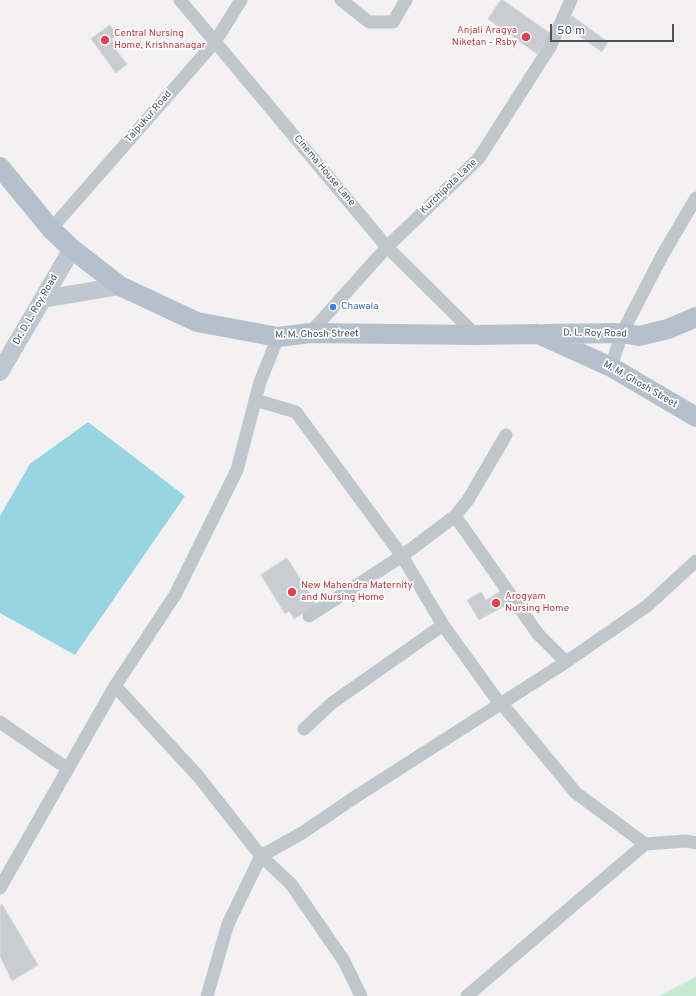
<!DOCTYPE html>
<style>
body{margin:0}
#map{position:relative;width:696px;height:996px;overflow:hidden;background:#f3f1f1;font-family:Overpass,sans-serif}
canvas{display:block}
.scale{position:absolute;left:550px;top:24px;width:124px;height:18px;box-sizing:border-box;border:2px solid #4b555d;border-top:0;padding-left:5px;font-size:12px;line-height:14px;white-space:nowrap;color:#4b555d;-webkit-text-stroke:3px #fff;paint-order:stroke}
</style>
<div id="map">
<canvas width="696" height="996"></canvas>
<div class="scale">50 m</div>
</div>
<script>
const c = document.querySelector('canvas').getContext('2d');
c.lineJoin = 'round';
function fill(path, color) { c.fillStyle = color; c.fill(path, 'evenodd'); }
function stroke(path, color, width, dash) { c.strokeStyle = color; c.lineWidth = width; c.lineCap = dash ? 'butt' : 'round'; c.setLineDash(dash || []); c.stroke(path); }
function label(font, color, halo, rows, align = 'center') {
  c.font = font + ' Overpass,sans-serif'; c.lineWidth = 3.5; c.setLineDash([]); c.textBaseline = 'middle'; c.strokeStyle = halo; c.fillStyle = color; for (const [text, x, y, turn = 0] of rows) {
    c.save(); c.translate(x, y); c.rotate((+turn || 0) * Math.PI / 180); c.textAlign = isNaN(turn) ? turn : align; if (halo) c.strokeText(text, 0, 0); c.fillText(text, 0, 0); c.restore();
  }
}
const green = new Path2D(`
 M696,977V996H659Z`);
const water = new Path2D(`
 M88,422L185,496L75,655L0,613V516L30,464Z`);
const building = new Path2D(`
 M501,0H503L551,34L537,54L488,19Z
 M572,16L608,42L602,52L565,26Z
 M110,25L118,35L112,39L119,48L116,50L127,64L116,73L91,39Z
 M287,558L317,605L294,619L289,611L285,614L261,575Z
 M501,591L508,604L479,620L467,600L481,592L486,600Z
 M2,904L38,965L12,981L0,956V907Z`);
const street = new Path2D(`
 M180,0L387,247L476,335
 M341,0L369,22H393L406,0
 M51,229L215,42L241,0
 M310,333L387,247L479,158L550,47L571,0
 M611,367L622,333L663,254L696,198
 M255,400L296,412L402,556L443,625L500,704H502L576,793L645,844
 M455,516L538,634L566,662
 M309,616L402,556L455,516L468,500L506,435
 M115,686L198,776L261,856L291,884L344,961L361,996
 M0,722L68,769
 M304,729L332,703L443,625
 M0,888L115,686L175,595L237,470L260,382L278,337
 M207,996L228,924L261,856L302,833L352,799L566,662L647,606L696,561
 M467,996L645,844L686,841L696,843`);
const secondary = new Path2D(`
 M43,299L120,286
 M0,372L72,249`);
const primary = new Path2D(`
 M0,167L51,229L72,249L120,286L197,322L278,337L310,333L476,335L538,334L611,367L696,417
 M544,334L622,333L639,336L668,329L696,317`);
const markers = [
 [526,37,5,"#e0444e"],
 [105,40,5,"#e0444e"],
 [333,307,4,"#3f7fe0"],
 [292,592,5,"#e0444e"],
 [496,603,5,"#e0444e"]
];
const healthNames = [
 ["Anjali Aragya",517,31,"right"],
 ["Niketan - Rsby",517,43,"right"],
 ["Central Nursing",114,34],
 ["Home, Krishnanagar",114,46],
 ["New Mahendra Maternity",301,586],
 ["and Nursing Home",301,598],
 ["Arogyam",505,597],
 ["Nursing Home",505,609]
];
const streetNames = [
 ["Talpukur Road",149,117,-49],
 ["Cinema House Lane",324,171,50],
 ["Kurchipota Lane",449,187,-44],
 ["Dr. D. L. Roy Road",36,310,-60],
 ["D. L. Roy Road",595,334,1],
 ["M. M. Ghosh Street",317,335,-1],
 ["M. M. Ghosh Street",640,385,30]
];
const shopNames = [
 ["Chawala",341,307]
];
fill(green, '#c5ebd3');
fill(water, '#97d5e3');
fill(building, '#c9ccd0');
stroke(building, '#d6d8dc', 1);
stroke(street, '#bfc6cc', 13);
stroke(secondary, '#bfc8d0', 18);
stroke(primary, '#b4c1cc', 20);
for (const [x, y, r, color] of markers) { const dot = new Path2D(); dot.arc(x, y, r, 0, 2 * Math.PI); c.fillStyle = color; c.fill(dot); stroke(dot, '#fff', 1.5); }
label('10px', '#be3a42', '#fff', healthNames, 'left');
label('10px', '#4b555d', '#fff', streetNames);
label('10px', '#366cbe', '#fff', shopNames, 'left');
</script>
